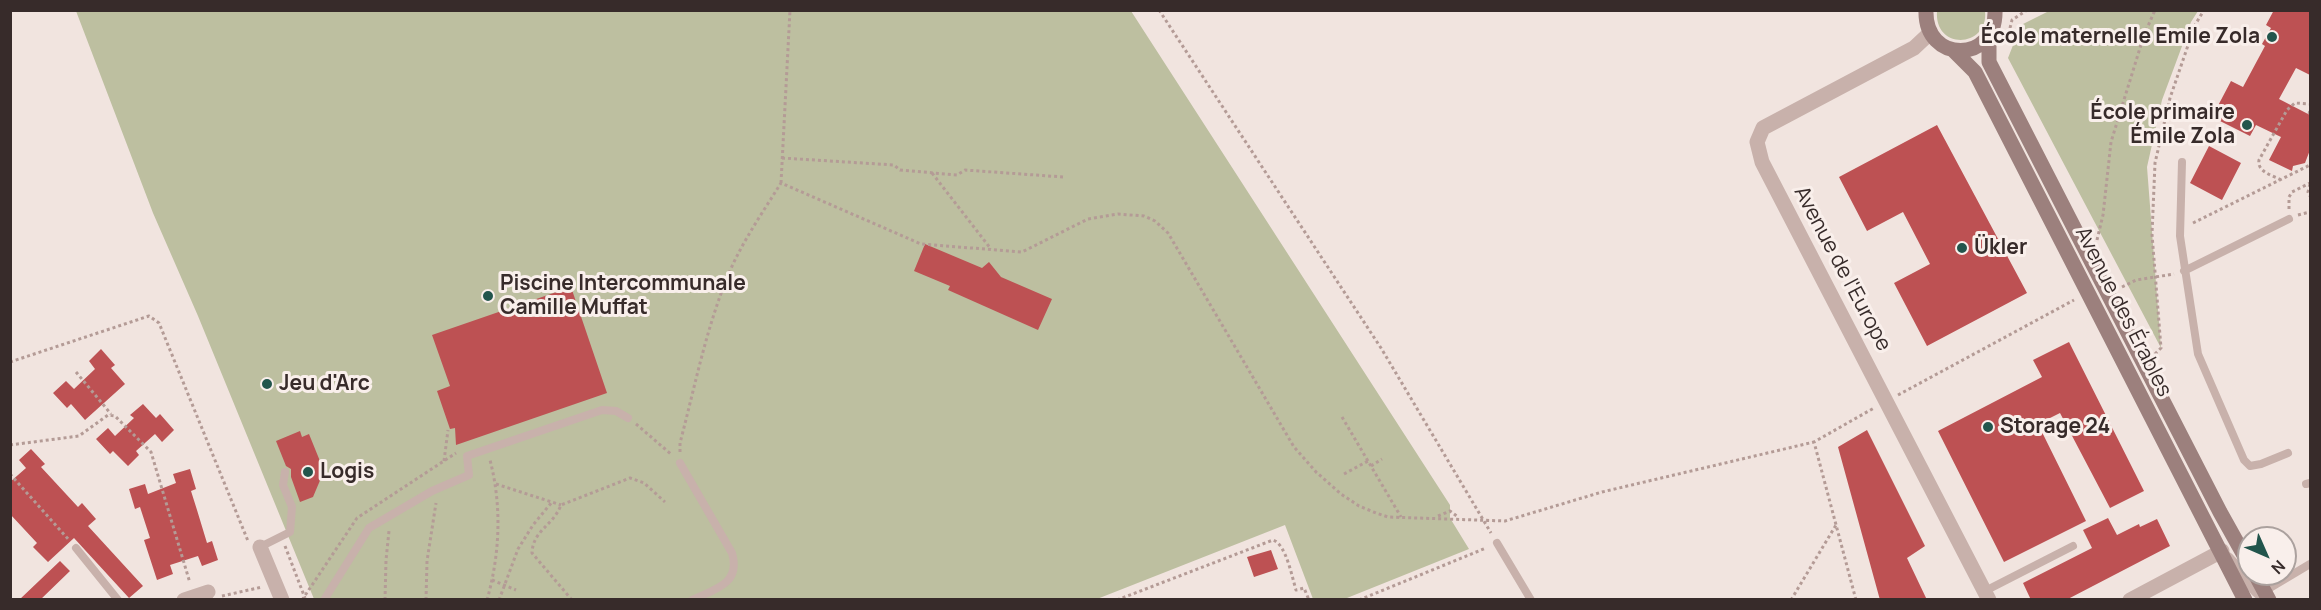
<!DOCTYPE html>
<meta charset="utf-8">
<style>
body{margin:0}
#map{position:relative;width:2321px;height:610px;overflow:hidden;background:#f1e4df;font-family:Manrope,sans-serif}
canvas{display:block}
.frame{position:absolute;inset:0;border:12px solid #372b2a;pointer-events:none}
.north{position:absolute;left:2237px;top:526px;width:60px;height:60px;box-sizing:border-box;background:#f9efeb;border:2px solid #aba19e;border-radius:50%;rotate:135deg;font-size:16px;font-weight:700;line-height:24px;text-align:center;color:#372b2a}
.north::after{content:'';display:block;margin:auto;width:21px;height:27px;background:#22554c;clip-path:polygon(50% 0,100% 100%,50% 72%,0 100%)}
</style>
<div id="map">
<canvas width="2321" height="610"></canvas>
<div class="frame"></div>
<div class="north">N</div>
</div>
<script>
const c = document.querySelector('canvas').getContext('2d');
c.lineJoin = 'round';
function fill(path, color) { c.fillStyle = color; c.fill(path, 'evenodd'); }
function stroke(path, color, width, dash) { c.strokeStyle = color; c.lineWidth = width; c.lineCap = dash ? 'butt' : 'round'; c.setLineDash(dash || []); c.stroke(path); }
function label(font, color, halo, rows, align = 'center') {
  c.font = font + ' Manrope,sans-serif'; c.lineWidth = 6; c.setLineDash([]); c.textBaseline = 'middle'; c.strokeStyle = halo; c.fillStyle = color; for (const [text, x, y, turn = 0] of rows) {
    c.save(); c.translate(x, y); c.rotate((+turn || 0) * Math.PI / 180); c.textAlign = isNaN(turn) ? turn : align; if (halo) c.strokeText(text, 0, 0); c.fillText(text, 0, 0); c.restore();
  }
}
const green = new Path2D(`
 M76,11H1131L1450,505V518L1469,549L1342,600L1313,599L1285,525L1097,599H314L198,316L153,213Z
 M1937,11H1985C1989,48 1934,51 1937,11Z
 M2049,11H2198L2191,22L2162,100L2147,167L2161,348L2008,58L2021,25Z`);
const building = new Path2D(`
 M2274,10H2310V75L2296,68L2279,99L2310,115V150L2305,163L2293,166L2292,171L2269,160L2281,137L2256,125L2250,136L2212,117L2231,81L2243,87L2265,46L2262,44L2271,28L2266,25Z
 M1937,125L2027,293L1927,346L1894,283L1930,264L1903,212L1867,231L1839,177Z
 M2209,146L2241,163L2222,200L2190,183Z
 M925,244L982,268L989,262L1001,277L1052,299L1038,330L948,290L950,286L914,271Z
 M571,287L607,393L456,445L455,428L450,429L437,391L450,386L432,335Z
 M2069,342L2144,491L2110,508L2060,413L2038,424L2086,521L2004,562L1938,431L2042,377L2033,360Z
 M101,349L115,365L111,368L125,384L85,420L71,404L67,408L53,393L66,381L74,389L95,369L89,361Z
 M143,404L156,418L160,414L174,430L162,442L155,434L136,451L139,455L128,466L113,451L110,454L96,439L108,428L115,436L134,418L130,415Z
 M1867,430L1925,546L1907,558L1927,600H1880L1838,447Z
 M300,431L302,437L309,434L324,471L313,497L300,502L291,477V469L286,466L276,441Z
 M31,449L45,464L41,467L78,507L82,503L96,519L88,526L143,586L129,598L74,538L48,562L33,547L37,543L10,514V482L26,468L19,460Z
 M190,469L196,489L191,491L197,510L207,543L212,541L218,560L202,566L198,556L170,565L173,574L157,580L144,540L150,538L140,507L135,509L129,489L145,484L148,494L176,483L173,474Z
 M2108,518L2117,535L2139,524L2140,527L2157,519L2170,546L2066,600H2031L2023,583L2092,548L2083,530Z
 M1271,550L1278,569L1254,577L1247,557Z
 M60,561L70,571L40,600H19Z`);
const path = new Path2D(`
 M1159,10L1381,348L1491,533
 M2010,28L2012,20L2027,10
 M2309,114L2310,110
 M782,158L894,165L900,170L957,175L965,170L1063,177
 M932,173L991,249
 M2281,180C2272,175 2257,172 2259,160L2287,110L2295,103L2310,104
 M781,183L790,10
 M2310,184L2308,192L2310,196
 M2289,209V197L2292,192L2310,183
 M2298,215L2310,212
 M2193,223L2310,165
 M2097,240L2103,215L2111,142L2144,35L2155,10
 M2122,287L2136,280L2174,274
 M2155,354L2161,348L2152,234L2155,163L2170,98L2195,25L2204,10
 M10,362L149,316L159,323L248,541
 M76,372L111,414
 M1898,395L2074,300
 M1342,417L1401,517
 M636,424L672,455
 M10,445L79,436L108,415L115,416L151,452L190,583
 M680,452V443C694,390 705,334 725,283C738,248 761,215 781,183L921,244L1022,252L1088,219L1118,214L1144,216L1155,221L1168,233L1294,447L1316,472L1341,494L1359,506L1376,513L1388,517L1505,521L1602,492L1814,442
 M444,461L448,430
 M1371,466L1382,459
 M10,474L69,540
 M1344,474L1368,461
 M496,484L561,505
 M1438,516L1450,511L1458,517
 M285,546L305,598
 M492,580L516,590
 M222,596L262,587
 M302,600L357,518L456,453
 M385,600L386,560L389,531
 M426,600L427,561L436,503
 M487,600C500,554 502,506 490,460
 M499,600L518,549L533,525L552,502
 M572,600L532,553C533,530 553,526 561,505L630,478L644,483L665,502
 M1117,600L1273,540C1286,544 1292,577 1296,590L1304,588L1309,600
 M1359,600L1486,548
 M1791,600L1836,525
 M1856,600L1814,442L1874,408`);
const lane = new Path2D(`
 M2182,162L2180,236L2198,354L2244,460L2250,466L2261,464L2288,453
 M2184,271L2289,219
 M680,463L732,553C741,584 715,589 692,600
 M2306,484L2310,483
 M1497,543L1531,600
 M260,547L290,532L292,507L283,485L285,472
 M76,548L118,600
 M2224,553C2241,563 2243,583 2258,595L2310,564
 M1985,591L2073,546
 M324,600L369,528L432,491L469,475L467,456L602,410L616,411L628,418`);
const street = new Path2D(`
 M1930,33L1914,48L1763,128L1757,142L1762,162L1989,600
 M260,547L282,600
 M184,600L208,592
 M2130,600L2222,551`);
const secondary = new Path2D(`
 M1926,10C1924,64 1997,64 1995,10
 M1989,36V62L2220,512L2249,564
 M1953,50L1975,72L2245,600
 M2255,574L2269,600`);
const markers = [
 [2272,37,6,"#22554c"],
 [2247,125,6,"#22554c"],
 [1962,248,6,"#22554c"],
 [488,296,6,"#22554c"],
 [267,384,6,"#22554c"],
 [1988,427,6,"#22554c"],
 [308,472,6,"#22554c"]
];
const poiNames = [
 ["École maternelle Emile Zola",2260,37,"right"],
 ["École primaire",2235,113,"right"],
 ["Émile Zola",2235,137,"right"],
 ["Ükler",1974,248],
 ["Piscine Intercommunale",500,284],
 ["Camille Muffat",500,308],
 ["Jeu d'Arc",279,384],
 ["Storage 24",2000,427],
 ["Logis",320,472]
];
const streetNames = [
 ["Avenue de l'Europe",1842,269,62],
 ["Avenue des Érables",2123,312,63]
];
fill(green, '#bdbfa0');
fill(building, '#bd5153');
stroke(path, '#b49b96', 3, [3, 3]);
stroke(lane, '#c8b1ab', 8);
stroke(street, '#c8b1ab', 15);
stroke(secondary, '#9c807d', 15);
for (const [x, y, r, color] of markers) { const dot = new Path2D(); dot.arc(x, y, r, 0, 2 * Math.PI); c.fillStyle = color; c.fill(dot); stroke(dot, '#f9efeb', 2); }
label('bold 21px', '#372b2a', '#f9efeb', poiNames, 'left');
label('21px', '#372b2a', '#f9efeb', streetNames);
</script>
